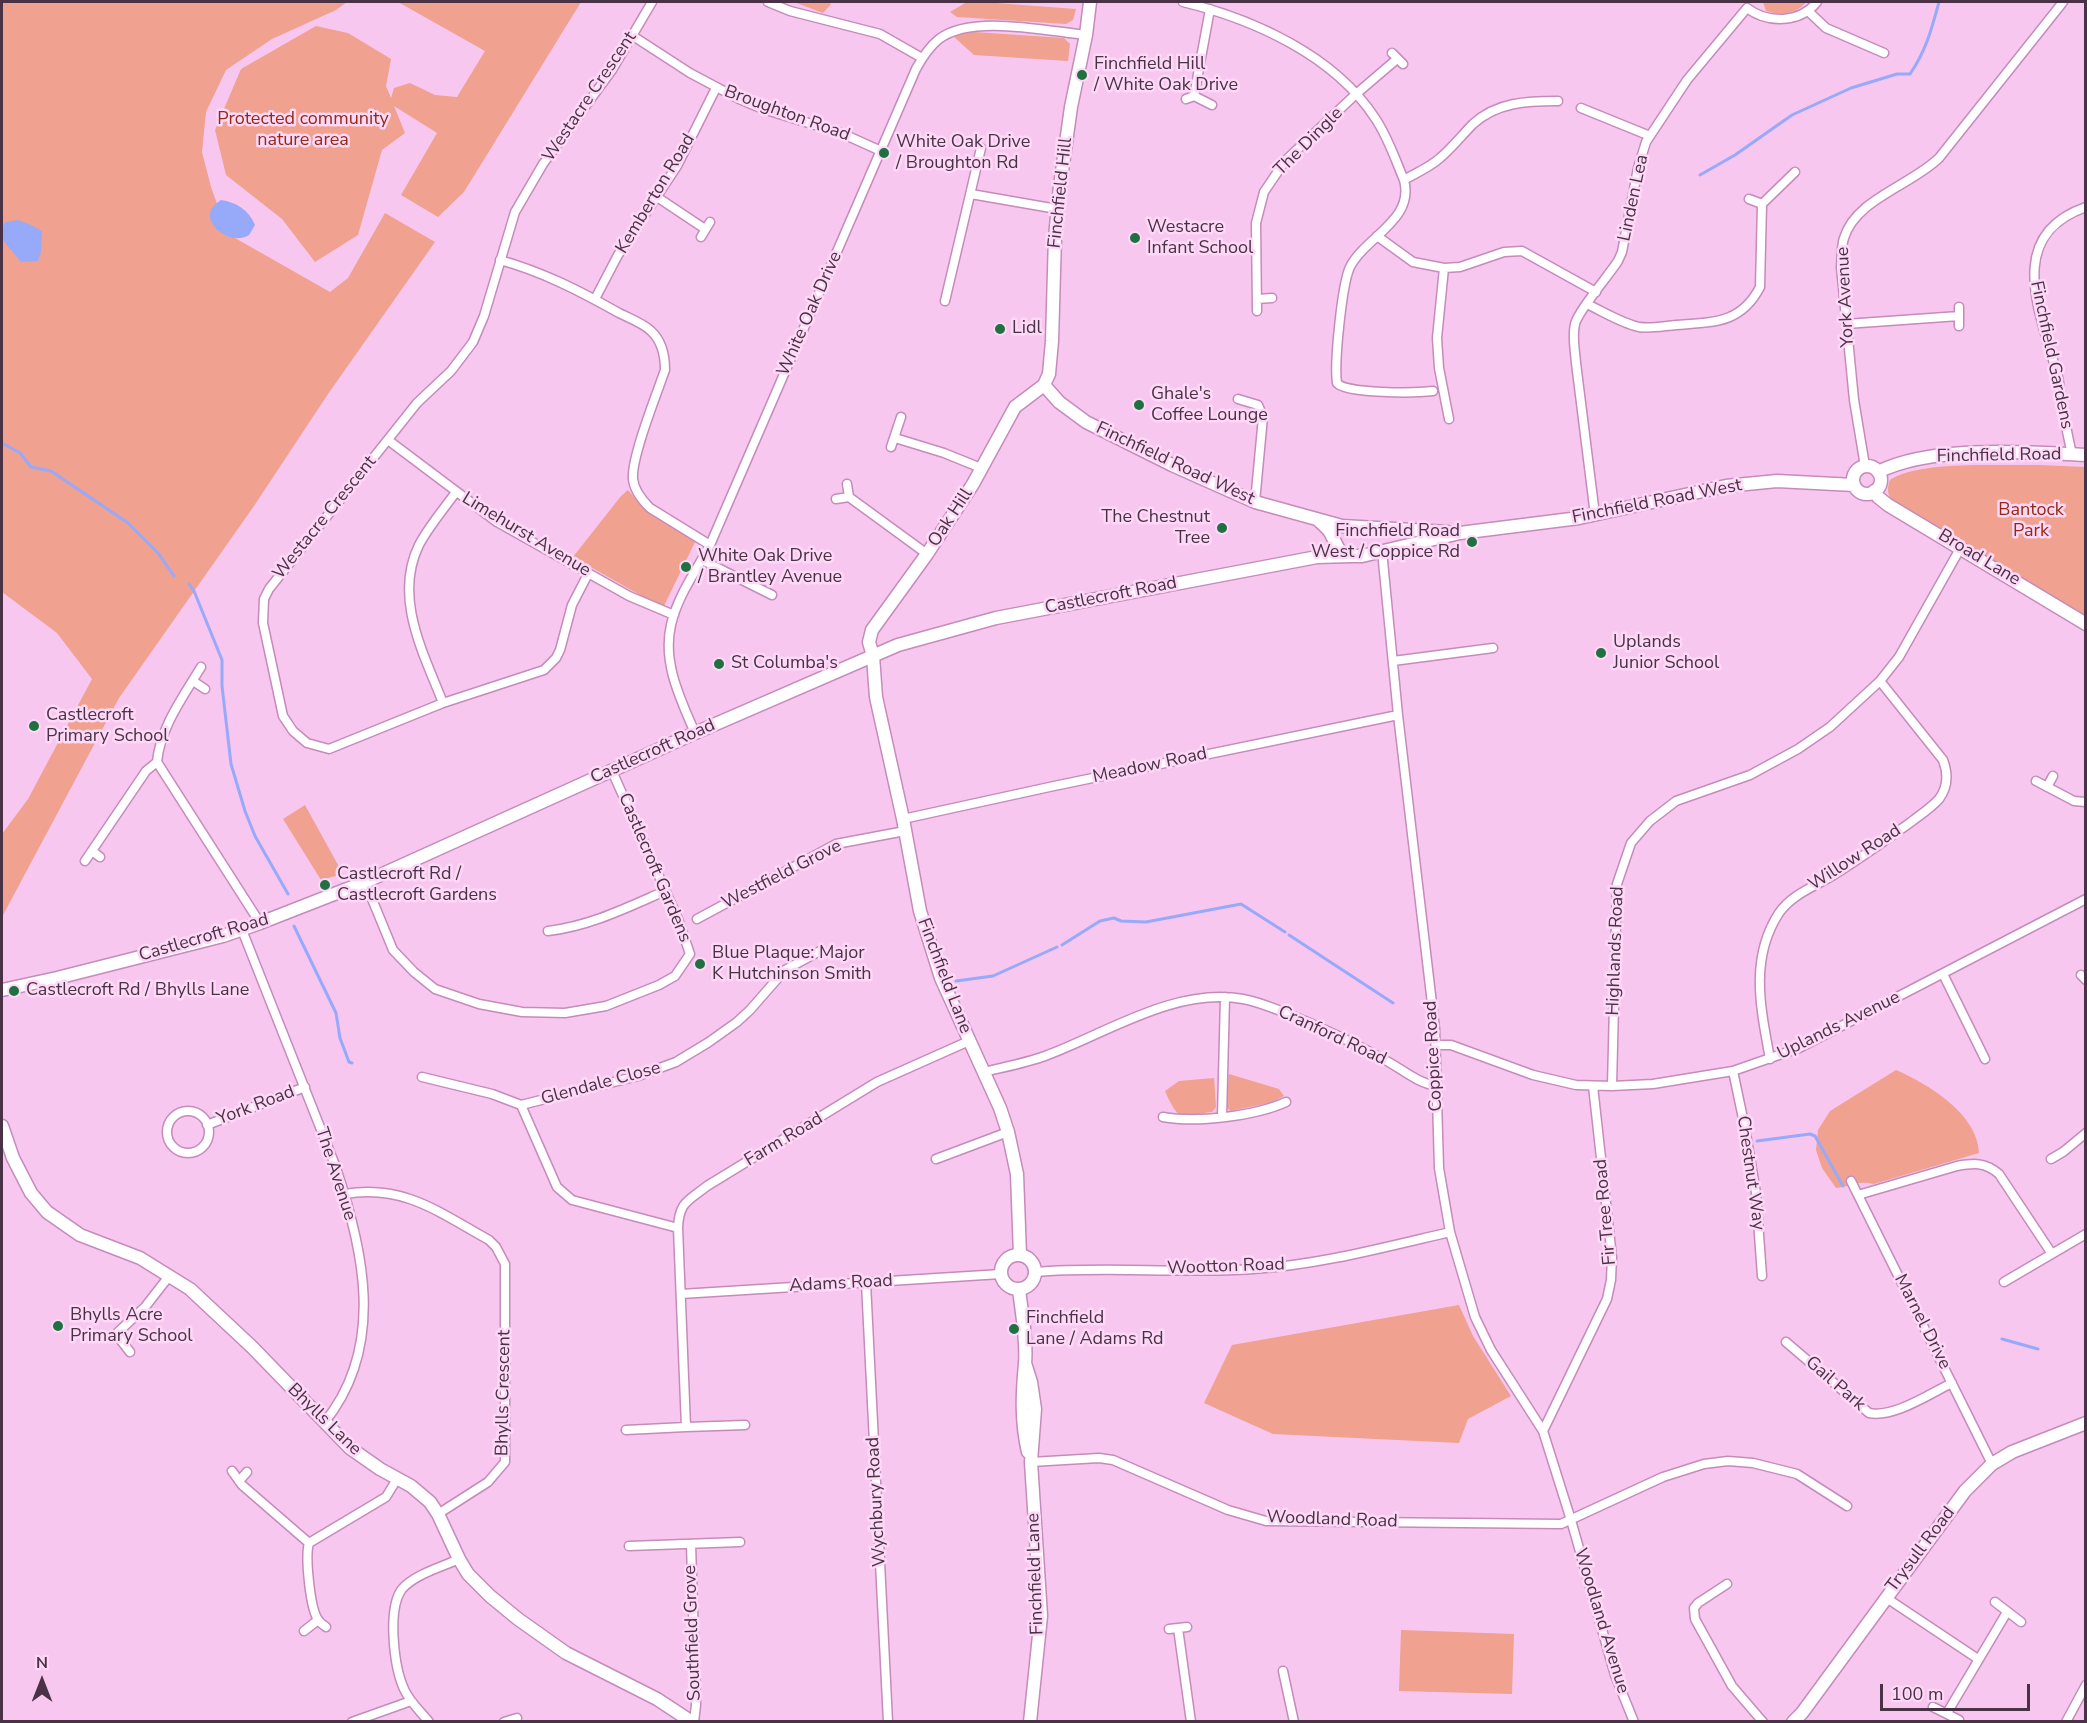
<!DOCTYPE html>
<style>
body{margin:0}
#map{position:relative;width:2087px;height:1723px;overflow:hidden;background:#f8c7ef;font-family:"Nunito Sans",sans-serif}
canvas{display:block}
.frame{position:absolute;inset:0;border:3px solid #4a3246;pointer-events:none}
.north{position:absolute;left:12px;top:1651px;width:60px;height:60px;-webkit-text-stroke:4px #fed9f7;paint-order:stroke;rotate:0deg;font-size:16px;font-weight:700;line-height:24px;text-align:center;color:#4a3246}
.north::after{content:'';display:block;margin:auto;width:21px;height:27px;background:#4a3246;clip-path:polygon(50% 0,100% 100%,50% 72%,0 100%)}
.scale{position:absolute;left:1880px;top:1684px;width:150px;height:27px;box-sizing:border-box;border:3px solid #4a3246;border-top:0;padding-left:8px;font-size:18px;line-height:21px;white-space:nowrap;color:#4a3246;-webkit-text-stroke:4px #fed9f7;paint-order:stroke}
</style>
<div id="map">
<canvas width="2087" height="1723"></canvas>
<div class="frame"></div>
<div class="north">N</div>
<div class="scale">100 m</div>
</div>
<script>
const c = document.querySelector('canvas').getContext('2d');
c.lineJoin = 'round';
function fill(path, color) { c.fillStyle = color; c.fill(path, 'evenodd'); }
function stroke(path, color, width, dash) { c.strokeStyle = color; c.lineWidth = width; c.lineCap = dash ? 'butt' : 'round'; c.setLineDash(dash || []); c.stroke(path); }
function label(font, color, halo, rows, align = 'center') {
  c.font = font + ' "Nunito Sans",sans-serif'; c.lineWidth = 5; c.setLineDash([]); c.textBaseline = 'middle'; c.strokeStyle = halo; c.fillStyle = color; for (const [text, x, y, turn = 0] of rows) {
    c.save(); c.translate(x, y); c.rotate((+turn || 0) * Math.PI / 180); c.textAlign = isNaN(turn) ? turn : align; if (halo) c.strokeText(text, 0, 0); c.fillText(text, 0, 0); c.restore();
  }
}
const green = new Path2D(`
 M2,2H347L336,10L272,39L226,70L206,112L202,152L211,187L228,234L330,292L348,278L385,213L435,242L328,394L254,506L119,698L2,917V834L28,799L92,679L57,633L2,592Z
 M398,2H581L464,192L438,217L401,195L437,133L394,106L405,133L382,150L358,235L315,262L282,219L226,175L215,130L241,69L316,26L348,33L391,59L386,86L391,98L394,88L410,83L435,95L457,97L485,51Z
 M794,2H828L831,4L823,13Z
 M967,2H982L1076,9L1073,20L1066,24L957,17L950,12Z
 M1763,2H1806C1797,14 1780,16 1766,11Z
 M974,32L1064,38L1070,44L1068,61L974,55L953,36Z
 M2039,465L2085,467V619L1895,504C1888,497 1886,490 1890,480C1917,460 2004,466 2039,465Z
 M628,490C647,513 669,527 696,540L663,608L573,557L621,496Z
 M305,805L343,874L321,880L283,819Z
 M1896,1070C1928,1084 1978,1114 1979,1153L1874,1184C1857,1180 1852,1186 1836,1188L1822,1168L1816,1150L1818,1130L1830,1111Z
 M1229,1074L1279,1089L1284,1096L1270,1103L1230,1111L1226,1106Z
 M1214,1078L1216,1107L1212,1112C1180,1116 1179,1123 1165,1091L1179,1081Z
 M1459,1305L1473,1336L1511,1396L1468,1419L1459,1443L1273,1434L1204,1403L1232,1345Z
 M1401,1630L1514,1634L1512,1694L1399,1691Z`);
const water = new Path2D(`
 M221,200C236,202 249,210 255,225L249,235C232,246 204,226 211,210C213,205 217,203 221,200Z
 M18,220L31,225L42,231L41,252L38,261L21,262L2,239V227L6,222Z`);
const stream = new Path2D(`
 M1700,175L1735,155L1792,115L1851,88L1897,74H1910C1926,51 1932,28 1939,2
 M2,443L20,453L31,467L51,471L128,523L158,553L174,576
 M189,584L194,591L222,660V686L231,764L245,811L255,836L288,894
 M294,926L336,1013L340,1038L349,1062L352,1063
 M1289,935L1393,1003
 M1062,945L1100,921L1114,918L1121,921L1146,922L1241,904L1285,932
 M956,981L993,976L1057,947
 M1757,1141L1810,1134L1815,1136L1843,1186
 M2002,1339L2038,1349`);
const street = new Path2D(`
 M768,2L790,11L880,34L922,58
 M1183,2C1253,19 1334,55 1375,118C1388,137 1395,159 1404,180C1415,220 1365,237 1350,267C1342,284 1334,363 1337,383C1346,394 1416,393 1433,391
 M1808,11L1826,28L1884,53
 M633,36L690,73L739,99L763,109L841,133L881,151
 M1392,53L1403,64
 M1194,96L1210,9
 M1186,99L1194,96L1212,105
 M1581,108L1650,136
 M1404,180C1416,173 1430,167 1440,158C1452,148 1462,135 1473,124C1497,102 1527,101 1558,101
 M971,194L1057,209
 M657,197L705,229
 M1749,199L1762,204
 M1377,236L1413,262L1444,268L1460,267L1504,252L1522,251L1596,292
 M701,237L710,222
 M500,260C543,272 580,291 619,313C629,318 643,323 651,331C662,341 665,356 665,370C657,393 631,458 633,479C634,490 643,501 650,508L710,545
 M1444,268L1437,338L1439,368L1449,419
 M595,299L618,255L677,166L716,88
 M1257,299L1272,298
 M945,301L981,148
 M1587,304C1604,312 1621,323 1639,327C1650,329 1664,326 1676,325C1713,322 1741,324 1760,287L1762,204L1795,172
 M1959,307V326
 M1257,311L1256,223L1264,192L1285,161L1356,94L1397,59
 M1846,324L1959,316
 M1238,399L1258,405L1263,417L1255,502
 M895,438L944,453L981,468
 M388,440L497,522L629,596L674,615
 M891,447L901,417
 M2072,454C2068,438 2065,421 2062,405C2060,396 2060,386 2058,377C2042,317 2002,236 2086,207
 M1865,466L1854,400L1841,267C1842,257 1841,247 1844,238C1856,199 1910,186 1939,158L2063,2
 M849,497L927,554
 M836,499L849,497L847,484
 M1595,515L1576,363C1575,350 1572,337 1575,324C1578,311 1609,275 1618,261L1622,252L1638,168L1646,142L1687,80L1747,8C1768,24 1800,23 1817,2
 M1382,551L1398,715L1435,1029L1439,1168L1450,1232L1475,1317L1491,1350L1543,1431L1571,1520L1615,1675L1634,1722
 M702,560L772,595
 M588,574L572,605L560,650L556,658L544,670L443,703L329,749L307,743L293,731L283,716L263,623L264,599L269,589L417,403L451,371L473,342L484,316L515,212L543,164L612,70L652,2
 M1393,661L1493,648
 M201,667C183,697 160,728 157,762L260,923
 M193,681L205,689
 M443,703C424,654 393,598 419,545C429,526 443,510 456,492
 M695,733C681,700 662,663 671,625C677,597 696,571 710,545L916,69C922,58 929,47 939,39C971,14 1046,31 1086,35
 M2036,781L2074,801L2086,802
 M2047,787L2053,776
 M903,819L1054,786L1398,715
 M92,851L100,857
 M85,861L146,771L157,762
 M365,882L393,950L414,972L435,989L479,1004L522,1012L565,1013L606,1006L659,985L675,976L690,954L678,919L612,771
 M697,919L836,844L905,831
 M242,930L335,1165C364,1250 386,1347 324,1423
 M548,931C590,926 626,908 665,891
 M1943,974L1985,1059
 M2081,975L2086,980
 M1436,1045H1451L1533,1075L1576,1085L1612,1086L1653,1084L1733,1071L1799,1048L2086,899
 M1770,1059C1761,1009 1749,959 1779,913C1792,894 1816,886 1835,874C1861,858 1886,840 1911,822C1920,815 1931,808 1939,799C1948,787 1948,773 1943,760L1880,681
 M1733,1071L1745,1128L1756,1193L1762,1276
 M984,1072C1004,1067 1026,1063 1045,1056C1107,1033 1175,987 1243,999C1260,1002 1275,1009 1291,1015C1323,1028 1354,1043 1385,1060C1402,1069 1417,1083 1437,1086
 M422,1077L492,1094L521,1105L638,1076L676,1062L709,1042L737,1022L750,1010L785,970L820,951
 M1612,1086L1617,884L1631,843L1650,821L1676,801L1750,775L1798,749L1830,727L1880,681L1899,657L1961,547
 M521,1105L557,1187L572,1200L678,1228
 M167 1132a21 21 0 1 1 42 0a21 21 0 1 1-42 0Z
 M1163,1117C1197,1123 1255,1116 1286,1102
 M1222,1117L1225,997
 M207,1125L305,1087
 M936,1159L1008,1132
 M2051,1159L2063,1152L2086,1133
 M1851,1181L1992,1464
 M345,1194C404,1184 440,1213 489,1240L496,1247L505,1264V1462L488,1482L438,1514
 M1858,1195L1957,1166C1974,1163 1985,1162 1999,1174L2052,1254
 M1035,1272C1108,1266 1180,1274 1253,1269C1319,1265 1385,1247 1450,1232
 M2004,1282L2086,1234
 M866,1283L888,1722
 M681,1294L1001,1274
 M1786,1342L1869,1413C1894,1418 1929,1394 1952,1383
 M130,1352L116,1334L145,1307L170,1275
 M686,1427L745,1425
 M626,1430L686,1427L678,1228C679,1202 688,1201 707,1186L877,1082L969,1041
 M1543,1431L1607,1299L1611,1280L1612,1257L1593,1086
 M1031,1462L1099,1458L1113,1460L1228,1510L1266,1521L1561,1524L1663,1477L1704,1464L1728,1461L1753,1463L1797,1474L1847,1506
 M232,1471L242,1485L309,1543
 M239,1481L247,1472
 M691,1544L696,1705L694,1722
 M629,1546L740,1542
 M1727,1584L1698,1603L1694,1608L1695,1619L1732,1686L1763,1722
 M1885,1597L1978,1659
 M1995,1602L2021,1622
 M326,1627C324,1625 321,1624 319,1621C310,1611 305,1556 309,1543L386,1497L397,1479
 M1178,1628L1191,1722
 M1169,1629L1187,1627
 M304,1631L318,1620
 M1283,1671L1294,1722
 M1933,1707L1959,1720
 M1947,1713L2007,1612
 M352,1722L411,1701
 M429,1722C421,1712 409,1701 404,1689C394,1667 387,1609 402,1589C415,1574 442,1567 459,1559
 M504,1722L517,1718
 M2066,1722L2086,1685`);
const secondary = new Path2D(`
 M1044,385L1059,402L1086,422L1172,465L1255,502L1342,526L1448,532
 M1044,385L1049,374L1052,341L1055,237L1060,186L1071,107L1086,35L1090,2
 M1853 480a14 14 0 1 1 28 0a14 14 0 1 1-28 0Z
 M1878,472C1933,445 2025,452 2086,455
 M1874,491L1878,497L1888,505L2086,624
 M1318,520C1322,524 1328,528 1331,534C1341,552 1337,557 1362,556L1460,533L1579,518L1726,486L1777,481L1854,485
 M2,990L57,978L223,936L260,923L365,882L695,733L898,645L996,618L1317,557L1351,556
 M2,1126L13,1158L31,1193L47,1212L80,1235L140,1258L190,1289L252,1347L350,1448L380,1469L411,1486L430,1502L438,1514L459,1559L468,1574L490,1596L518,1619L566,1653L657,1699L692,1722
 M1020,1255L1017,1174L1008,1132L1000,1108L941,978L920,911L903,819L876,697L873,656L869,642L872,630L927,554L973,484L1015,407L1044,385
 M1001 1272a17 17 0 1 1 34 0a17 17 0 1 1-34 0Z
 M1019,1290C1022,1314 1027,1340 1025,1364C1022,1394 1021,1422 1028,1452
 M1025,1363L1031,1382L1035,1409L1031,1462L1041,1616L1030,1722
 M1793,1722L1802,1713L1965,1491L1992,1464L2012,1452L2086,1423`);
const markers = [
 [1082,75,6,"#207041"],
 [884,153,6,"#207041"],
 [1135,238,6,"#207041"],
 [1000,329,6,"#207041"],
 [1139,405,6,"#207041"],
 [1222,528,6,"#207041"],
 [1472,542,6,"#207041"],
 [686,567,6,"#207041"],
 [1601,653,6,"#207041"],
 [719,664,6,"#207041"],
 [34,726,6,"#207041"],
 [325,885,6,"#207041"],
 [700,964,6,"#207041"],
 [14,991,6,"#207041"],
 [58,1326,6,"#207041"],
 [1014,1329,6,"#207041"]
];
const poiNames = [
 ["Finchfield Hill",1094,65],
 ["/ White Oak Drive",1094,86],
 ["White Oak Drive",896,143],
 ["/ Broughton Rd",896,164],
 ["Westacre",1147,228],
 ["Infant School",1147,249],
 ["Lidl",1012,329],
 ["Ghale's",1151,395],
 ["Coffee Lounge",1151,416],
 ["The Chestnut",1210,518,"right"],
 ["Tree",1210,539,"right"],
 ["Finchfield Road",1460,532,"right"],
 ["West / Coppice Rd",1460,553,"right"],
 ["White Oak Drive",698,557],
 ["/ Brantley Avenue",698,578],
 ["Uplands",1613,643],
 ["Junior School",1613,664],
 ["St Columba's",731,664],
 ["Castlecroft",46,716],
 ["Primary School",46,737],
 ["Castlecroft Rd /",337,875],
 ["Castlecroft Gardens",337,896],
 ["Blue Plaque: Major",712,954],
 ["K Hutchinson Smith",712,975],
 ["Castlecroft Rd / Bhylls Lane",26,991],
 ["Bhylls Acre",70,1316],
 ["Primary School",70,1337],
 ["Finchfield",1026,1319],
 ["Lane / Adams Rd",1026,1340]
];
const streetNames = [
 ["Westacre Crescent",590,97,-56],
 ["Broughton Road",787,114,20],
 ["The Dingle",1309,142,-45],
 ["Finchfield Hill",1061,193,-84],
 ["Kemberton Road",656,194,-59],
 ["Linden Lea",1634,198,-78],
 ["York Avenue",1846,297,-93],
 ["White Oak Drive",810,314,-66],
 ["Finchfield Gardens",2051,355,78],
 ["Finchfield Road",1999,456,-1],
 ["Finchfield Road West",1175,464,25],
 ["Finchfield Road West",1657,502,-11],
 ["Westacre Crescent",325,518,-51],
 ["Oak Hill",951,518,-57],
 ["Limehurst Avenue",526,535,31],
 ["Broad Lane",1979,558,31],
 ["Castlecroft Road",1111,596,-11],
 ["Castlecroft Road",653,752,-24],
 ["Meadow Road",1150,766,-12],
 ["Willow Road",1855,858,-33],
 ["Castlecroft Gardens",654,868,67],
 ["Westfield Grove",782,875,-27],
 ["Castlecroft Road",204,938,-16],
 ["Highlands Road",1616,951,-88],
 ["Finchfield Lane",944,976,69],
 ["Uplands Avenue",1839,1026,-26],
 ["Cranford Road",1332,1036,25],
 ["Coppice Road",1434,1056,-93],
 ["Glendale Close",601,1084,-15],
 ["York Road",256,1106,-21],
 ["Farm Road",784,1140,-31],
 ["Chestnut Way",1750,1173,82],
 ["The Avenue",335,1174,72],
 ["Fir Tree Road",1606,1212,-95],
 ["Wootton Road",1226,1267,-2],
 ["Adams Road",841,1284,-3],
 ["Marnel Drive",1922,1322,63],
 ["Gail Park",1835,1384,41],
 ["Bhylls Crescent",504,1393,-89],
 ["Bhylls Lane",324,1420,44],
 ["Wychbury Road",877,1502,-93],
 ["Woodland Road",1332,1520,2],
 ["Trysull Road",1921,1550,-53],
 ["Finchfield Lane",1036,1574,-92],
 ["Woodland Avenue",1601,1621,73],
 ["Southfield Grove",693,1633,-92]
];
const parkNames = [
 ["Protected community",303,120],
 ["nature area",303,141],
 ["Bantock",2031,511],
 ["Park",2031,532]
];
fill(green, '#f0a18f');
fill(water, '#97aafa');
stroke(stream, '#97aafa', 3);
stroke(street, '#c58bbb', 11);
stroke(secondary, '#c58bbb', 15);
stroke(street, '#fff', 8);
stroke(secondary, '#fff', 12);
for (const [x, y, r, color] of markers) { const dot = new Path2D(); dot.arc(x, y, r, 0, 2 * Math.PI); c.fillStyle = color; c.fill(dot); stroke(dot, '#fed9f7', 2); }
label('18px', '#4a3246', '#fed9f7', poiNames, 'left');
label('18px', '#4a3246', '#fed9f7', streetNames);
label('18px', '#942813', '#fed9f7', parkNames);
</script>
